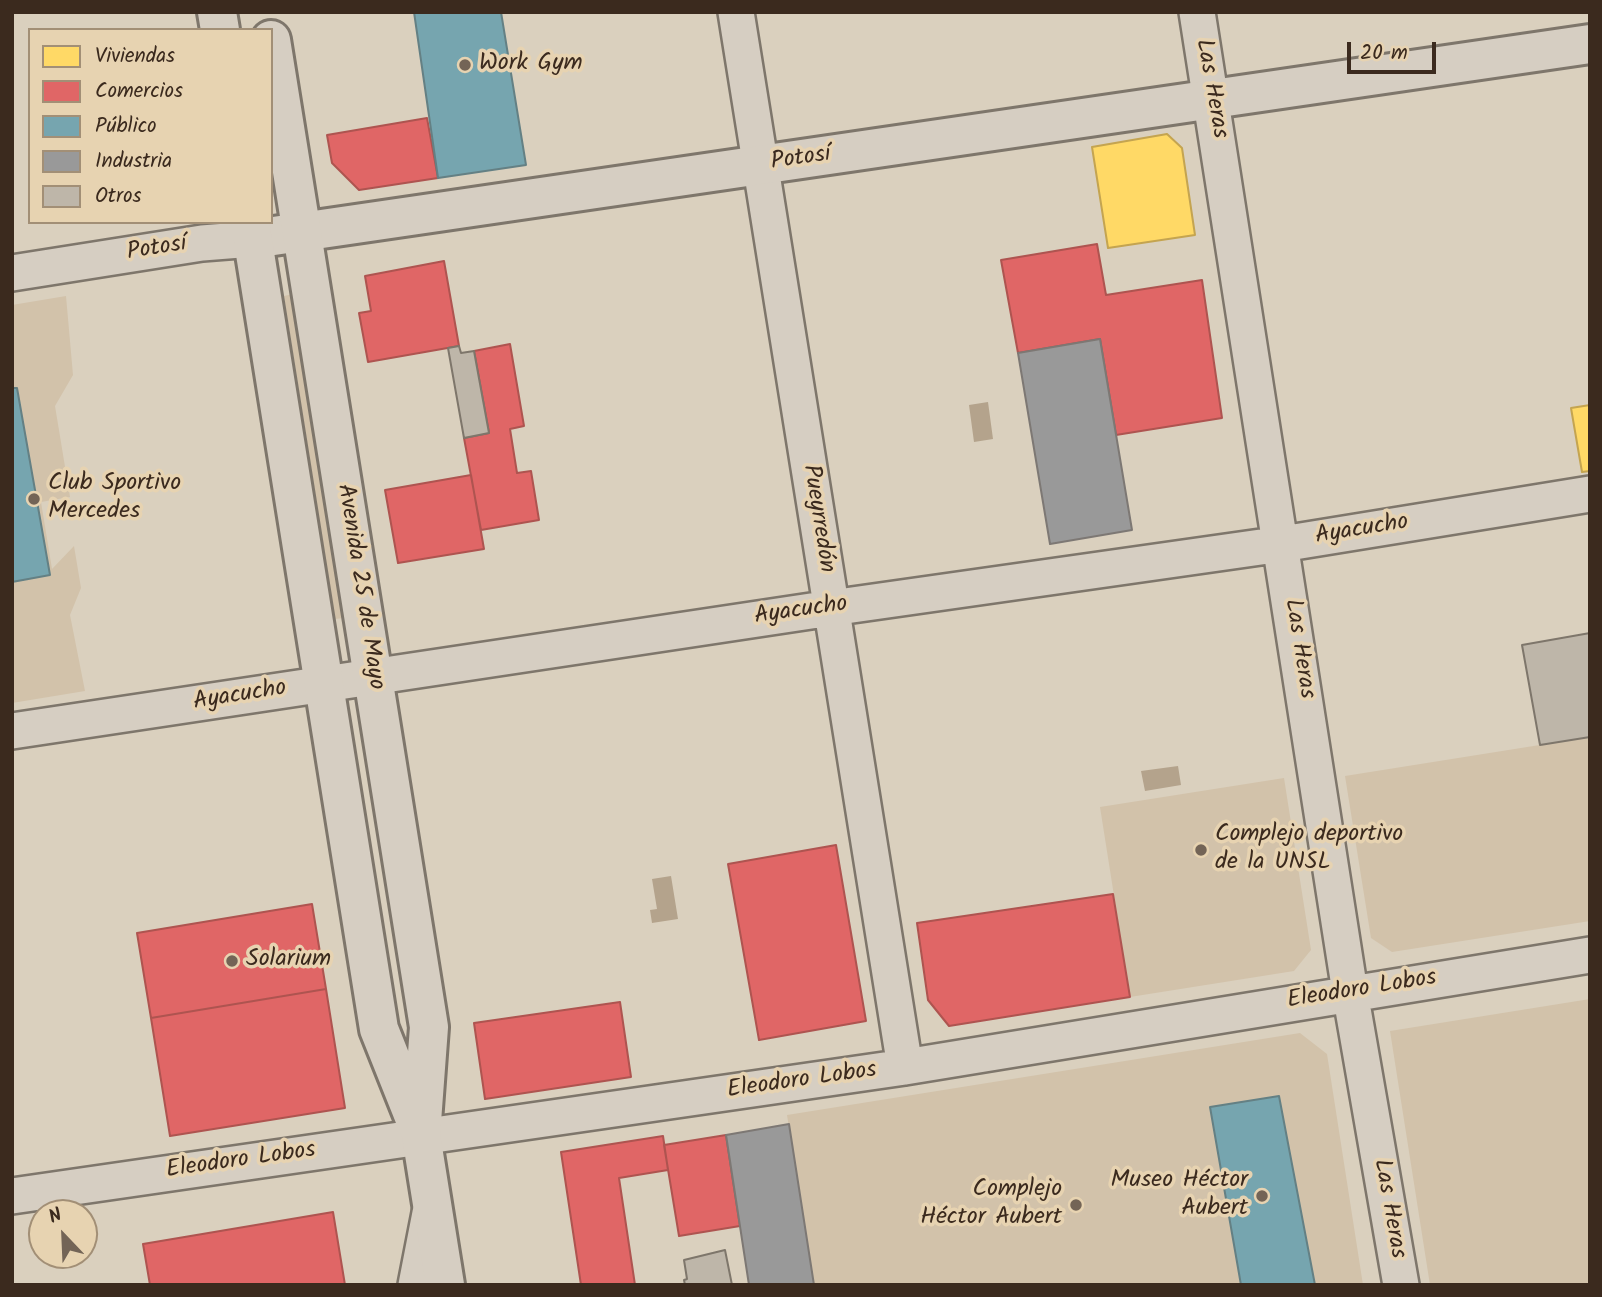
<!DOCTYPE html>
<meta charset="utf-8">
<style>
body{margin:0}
#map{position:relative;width:1602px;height:1297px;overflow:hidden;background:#dad0be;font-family:Kalam,sans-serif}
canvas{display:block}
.frame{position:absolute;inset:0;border:14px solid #3b2a1e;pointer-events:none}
.legend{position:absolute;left:28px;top:28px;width:245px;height:196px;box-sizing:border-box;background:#e7d3b1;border:2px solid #a28f76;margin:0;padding:9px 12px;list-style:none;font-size:21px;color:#3b2a1e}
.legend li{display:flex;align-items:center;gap:14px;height:35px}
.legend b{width:35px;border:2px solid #a28f76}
.north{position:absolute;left:28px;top:1199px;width:70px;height:70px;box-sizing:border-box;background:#e7d3b1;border:2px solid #a28f76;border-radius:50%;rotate:337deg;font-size:19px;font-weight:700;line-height:28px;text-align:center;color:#3b2a1e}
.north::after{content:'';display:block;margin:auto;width:24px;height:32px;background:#736456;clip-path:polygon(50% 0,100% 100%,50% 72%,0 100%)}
.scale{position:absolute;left:1347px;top:42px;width:89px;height:32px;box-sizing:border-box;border:4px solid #3b2a1e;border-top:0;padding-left:9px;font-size:21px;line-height:24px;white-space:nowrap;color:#3b2a1e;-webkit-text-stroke:5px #e7d3b1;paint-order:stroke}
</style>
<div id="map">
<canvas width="1602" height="1297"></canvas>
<div class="frame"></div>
<ul class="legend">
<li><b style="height:19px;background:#ffd966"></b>Viviendas</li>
<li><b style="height:19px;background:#e06666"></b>Comercios</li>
<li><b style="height:19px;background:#76a5af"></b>Público</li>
<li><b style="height:19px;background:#999"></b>Industria</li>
<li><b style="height:19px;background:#beb6a9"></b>Otros</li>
</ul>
<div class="north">N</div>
<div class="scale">20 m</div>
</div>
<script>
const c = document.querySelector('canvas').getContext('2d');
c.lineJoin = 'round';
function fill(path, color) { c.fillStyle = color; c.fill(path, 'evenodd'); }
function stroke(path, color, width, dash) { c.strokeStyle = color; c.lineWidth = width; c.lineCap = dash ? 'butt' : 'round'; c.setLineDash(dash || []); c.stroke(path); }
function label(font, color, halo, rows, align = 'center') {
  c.font = font + ' Kalam,sans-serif'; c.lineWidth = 7; c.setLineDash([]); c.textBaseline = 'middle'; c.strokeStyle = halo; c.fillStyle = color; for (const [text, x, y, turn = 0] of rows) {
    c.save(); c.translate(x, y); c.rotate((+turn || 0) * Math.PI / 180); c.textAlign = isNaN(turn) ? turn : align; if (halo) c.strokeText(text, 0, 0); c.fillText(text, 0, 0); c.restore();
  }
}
const green = new Path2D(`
 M293,294L344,618L335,619L284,296Z
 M66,296L73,375L55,406L70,497L41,502L52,569L74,546L81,588L70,615L85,691L12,703V305Z
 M1590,737V921L1392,952L1371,938L1345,776Z
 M1284,778L1311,950L1294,971L1130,997L1100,807Z
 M1590,999V1285H1430L1390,1031Z
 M1300,1033L1327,1054L1363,1285H814L787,1115Z`);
const water = new Path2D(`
 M988,402L993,439L974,442L969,405Z
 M1178,766L1181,785L1145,791L1141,771Z
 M671,876L678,919L652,923L650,910L657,909L652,879Z`);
const homes = new Path2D(`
 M1167,134L1182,148L1195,235L1108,248L1092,147Z
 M1590,405V471L1582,472L1571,408Z`);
const shops = new Path2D(`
 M427,118L438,178L359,190L332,163L327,135Z
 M1097,244L1106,295L1202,280L1222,418L1116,435L1100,339L1018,353L1001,260Z
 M444,261L459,346L368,362L359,313L371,311L365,276Z
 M510,344L524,426L510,429L517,473L531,471L539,520L481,530L464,438L489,433L474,351Z
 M471,475L484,549L398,563L385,490Z
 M836,845L866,1021L759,1040L728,864Z
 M1113,894L1130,997L949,1026L928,1000L917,923Z
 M312,904L326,989L151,1018L137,933Z
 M326,989L345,1108L170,1136L151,1018Z
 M620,1002L631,1077L485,1099L474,1023Z
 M726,1135L740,1226L679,1236L664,1145Z
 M663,1136L668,1170L619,1178L635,1285H581L561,1152Z
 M333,1212L345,1285H150L143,1244Z`);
const public = new Path2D(`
 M414,12H501L526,165L438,178Z
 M12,388H17L50,575L12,582Z
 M1279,1096L1315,1285H1241L1210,1107Z`);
const industry = new Path2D(`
 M1100,339L1132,530L1050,544L1018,353Z
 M789,1124L814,1285H749L726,1135Z`);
const building = new Path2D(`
 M459,346L461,353L474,351L489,433L464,438L448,348Z
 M1590,633V737L1540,745L1522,645Z
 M725,1250L732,1285H685L684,1280L687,1279L684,1260Z`);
const street = new Path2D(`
 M736,12L905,1067
 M1197,12L1350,992L1401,1285
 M12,273L202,243L253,239
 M12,731L831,608L1282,544L1590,494
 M12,1196L905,1067L1590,955
 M416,1285L430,1213`);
const secondary = new Path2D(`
 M253,239L1590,44`);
const primary = new Path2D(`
 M217,12L220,30
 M271,40L429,1027L421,1135L445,1285
 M250,222L379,1029L418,1127`);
const markers = [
 [465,65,7,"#736456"],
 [34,499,7,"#736456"],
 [1201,850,7,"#736456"],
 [232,961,7,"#736456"],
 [1262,1196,7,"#736456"],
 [1076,1205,7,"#736456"]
];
const poiNames = [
 ["Work Gym",479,65],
 ["Club Sportivo",48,485],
 ["Mercedes",48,513],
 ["Complejo deportivo",1215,836],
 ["de la UNSL",1215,864],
 ["Solarium",246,961],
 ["Museo Héctor",1248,1182,"right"],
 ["Aubert",1248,1210,"right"],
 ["Complejo",1062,1191,"right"],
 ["Héctor Aubert",1062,1219,"right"]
];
const streetNames = [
 ["Las Heras",1210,89,80],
 ["Potosí",801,160,-8],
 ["Potosí",157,250,-9],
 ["Pueyrredón",817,519,81],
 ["Ayacucho",1362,531,-9],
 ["Avenida 25 de Mayo",359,587,81],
 ["Ayacucho",801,612,-8],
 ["Las Heras",1298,649,81],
 ["Ayacucho",240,697,-9],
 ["Eleodoro Lobos",1362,991,-9],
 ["Eleodoro Lobos",802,1082,-8],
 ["Eleodoro Lobos",241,1162,-8],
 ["Las Heras",1388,1209,80]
];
fill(green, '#d2c2aa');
fill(water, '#b4a38c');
fill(homes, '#ffd966');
stroke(homes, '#c4a450', 2);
fill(shops, '#e06666');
stroke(shops, '#ae5450', 2);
fill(public, '#76a5af');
stroke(public, '#648084', 2);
fill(industry, '#999');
stroke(industry, '#7d7874', 2);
fill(building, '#beb6a9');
stroke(building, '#7e766b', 2);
stroke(street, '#7e766b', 40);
stroke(secondary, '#7e766b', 44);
stroke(primary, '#7e766b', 44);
stroke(street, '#d6cec2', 35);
stroke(secondary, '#d6cec2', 38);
stroke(primary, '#d6cec2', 38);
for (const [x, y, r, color] of markers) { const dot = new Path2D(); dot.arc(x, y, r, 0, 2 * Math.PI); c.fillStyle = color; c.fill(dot); stroke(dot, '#e7d3b1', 2.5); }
label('24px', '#3b2a1e', '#e7d3b1', poiNames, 'left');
label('24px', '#3b2a1e', '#e7d3b1', streetNames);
</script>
